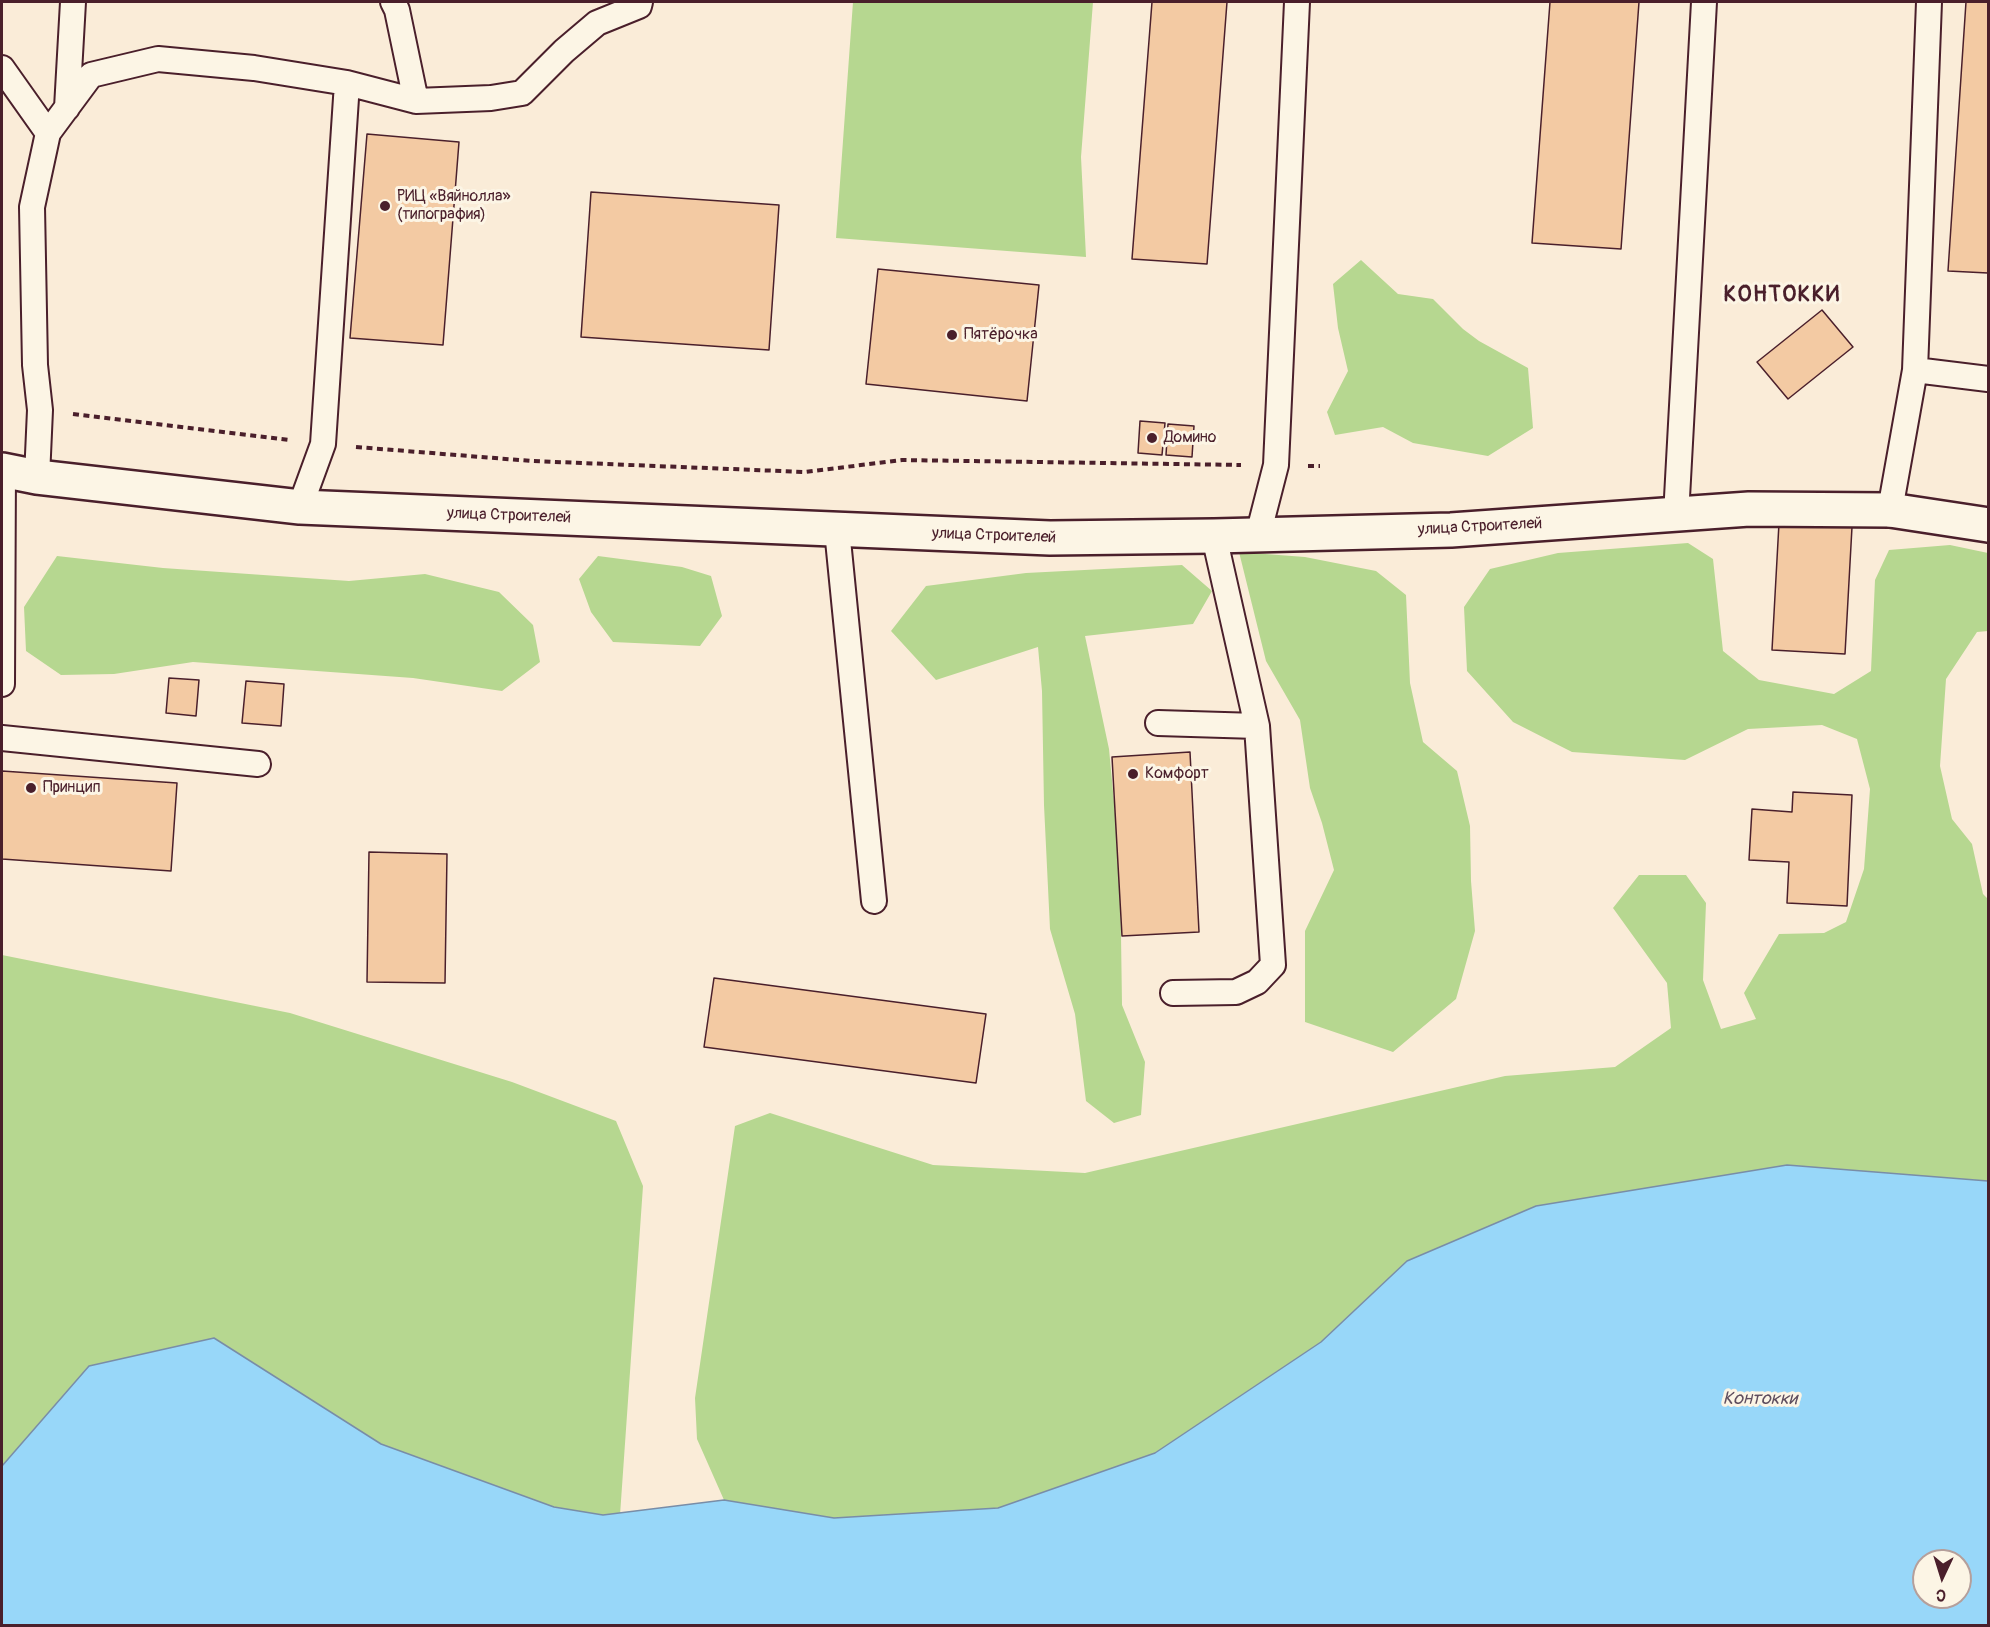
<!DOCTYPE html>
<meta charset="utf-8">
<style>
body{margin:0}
#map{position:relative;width:1990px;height:1627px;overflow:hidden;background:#faecd8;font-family:Pangolin,sans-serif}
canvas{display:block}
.frame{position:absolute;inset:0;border:3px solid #4a1f2b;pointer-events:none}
.north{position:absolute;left:1912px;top:1549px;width:60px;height:60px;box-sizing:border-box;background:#fcf5e5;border:2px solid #b59f9b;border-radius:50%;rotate:184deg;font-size:16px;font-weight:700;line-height:24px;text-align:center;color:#4a1f2b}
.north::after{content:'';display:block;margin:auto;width:21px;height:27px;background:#4a1f2b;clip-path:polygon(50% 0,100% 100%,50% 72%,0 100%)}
</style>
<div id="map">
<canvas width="1990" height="1627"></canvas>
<div class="frame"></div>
<div class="north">С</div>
</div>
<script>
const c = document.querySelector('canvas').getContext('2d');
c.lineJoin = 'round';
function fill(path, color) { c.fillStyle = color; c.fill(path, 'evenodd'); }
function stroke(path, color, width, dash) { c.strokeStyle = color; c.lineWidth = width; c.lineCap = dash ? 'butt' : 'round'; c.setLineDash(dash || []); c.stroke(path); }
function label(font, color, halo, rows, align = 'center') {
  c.font = font + ' Pangolin,sans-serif'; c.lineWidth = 6; c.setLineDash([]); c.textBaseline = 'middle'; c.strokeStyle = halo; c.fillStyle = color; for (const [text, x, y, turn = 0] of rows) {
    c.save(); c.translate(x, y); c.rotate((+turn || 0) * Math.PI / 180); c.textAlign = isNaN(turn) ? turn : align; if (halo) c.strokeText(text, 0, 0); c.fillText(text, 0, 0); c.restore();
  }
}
const green = new Path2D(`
 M853,2H1093L1081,157L1086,257L836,238Z
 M1361,260L1398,294L1433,299L1463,329L1479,341L1528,368L1533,428L1488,456L1413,443L1383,427L1335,435L1327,412L1348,371L1338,328L1333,284Z
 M1688,543L1713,559L1723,651L1759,680L1834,694L1871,671L1875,580L1889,550L1950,545L1988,553V631L1977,632L1946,679L1940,766L1952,819L1972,844L1983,894L1988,899V1181L1787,1165L1407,1261L1321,1342L1155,1453L998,1508L834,1518L724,1500L697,1439L695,1398L735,1126L770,1113L933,1165L1085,1173L1505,1076L1615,1067L1671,1028L1667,983L1613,908L1639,875H1686L1706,903L1703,980L1721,1029L1756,1019L1744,993L1779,934L1824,933L1846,922L1864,869L1870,789L1857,739L1822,725L1748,729L1685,760L1572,752L1513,722L1467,671L1464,607L1490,569L1558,553Z
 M1239,552L1305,557L1376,571L1406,595L1410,683L1423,742L1457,771L1470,826L1471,881L1475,931L1456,999L1393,1052L1305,1022V931L1334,870L1322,823L1310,788L1300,720L1266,661Z
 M57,556L163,568L349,581L425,574L499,592L533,625L540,662L502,691L413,678L193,662L114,674L61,675L26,651L24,607Z
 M598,556L682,567L711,576L722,616L700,646L613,642L591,612L579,579Z
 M1182,565L1212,591L1193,624L1085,636L1109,749L1120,866L1122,1005L1145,1062L1141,1115L1114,1123L1086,1101L1075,1014L1050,929L1044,805L1042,691L1038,647L936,680L891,631L926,586L1026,573Z
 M2,955L290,1013L512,1082L616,1121L643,1186L620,1515H603L554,1507L381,1444L214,1338L89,1366L2,1466Z`);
const water = new Path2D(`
 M1787,1165L1988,1181V1625H2V1466L89,1366L214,1338L381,1444L554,1507L603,1515L724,1500L834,1518L998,1508L1155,1453L1321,1342L1407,1261L1536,1206ZM1924,1561H1960V1597H1924Z`);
const building = new Path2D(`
 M1152,2H1227L1207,264L1132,259Z
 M1550,2H1639L1621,249L1532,243Z
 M1966,2H1988V273L1948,271Z
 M367,134L459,142L443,345L350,338Z
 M591,192L779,205L769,350L581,337Z
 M878,269L1039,285L1027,401L866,384Z
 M1822,310L1853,347L1788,399L1757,362Z
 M1140,421L1165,423L1162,455L1138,453Z
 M1168,424L1194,426L1192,457L1166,455Z
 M1779,523L1852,527L1845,654L1772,650Z
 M169,678L199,680L196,716L166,713Z
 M246,681L284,684L281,726L242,723Z
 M1190,752L1199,932L1122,936L1112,757Z
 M2,771L177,783L171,871L2,859Z
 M1793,792L1852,795L1847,906L1787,903L1789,862L1749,860L1752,809L1792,812Z
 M369,852L447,854L445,983L367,982Z
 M714,978L986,1014L976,1083L704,1047Z`);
const path = new Path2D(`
 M73,414L289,440
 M356,447L532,461L805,472L902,460L1241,465
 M1308,466H1320`);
const service = new Path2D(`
 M393,2L397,10L416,101
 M2,68L48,133
 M67,108L73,2
 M1915,370L1988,379
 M37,477L40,410L35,365L32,207L48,133L91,75L158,59L254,68L347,83L416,101L491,98L522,93L564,51L597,23L639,6L640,2
 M300,507L323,444L347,83
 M1890,510L1915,370L1929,2
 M1676,516L1704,2
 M837,530L874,901
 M1258,535L1276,465L1297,2
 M2,684L3,470
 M1158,723L1257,726L1214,536
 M2,738L258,764
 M1173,993L1236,992L1257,982L1273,965L1257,726`);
const minor = new Path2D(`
 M1890,510L1988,525`);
const tertiary = new Path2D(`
 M2,470L37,477L300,507L1050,538L1214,536L1451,530L1749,509L1890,510`);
const markers = [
 [385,206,6,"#4a1f2b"],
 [952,335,6,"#4a1f2b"],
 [1152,438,6,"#4a1f2b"],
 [1133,774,6,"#4a1f2b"],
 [31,788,6,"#4a1f2b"]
];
const poiNames = [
 ["РИЦ «Вяйнолла»",397,197],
 ["(типография)",397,215],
 ["Пятёрочка",964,335],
 ["Домино",1164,438],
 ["Комфорт",1145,774],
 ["Принцип",43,788]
];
const streetNames = [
 ["улица Строителей",509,516,2],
 ["улица Строителей",1480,527,-3],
 ["улица Строителей",994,536,2]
];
const waterNames = [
 ["Контокки",1760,1399]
];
const districtNames = [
 ["КОНТОККИ",1782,295]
];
fill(green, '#b6d790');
fill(water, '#98d7f9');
stroke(water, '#798da7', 1.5);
fill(building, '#f3caa3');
stroke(building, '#4a1f2b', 1.5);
stroke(service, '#4a1f2b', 28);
stroke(minor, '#4a1f2b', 38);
stroke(tertiary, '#4a1f2b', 38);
stroke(path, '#4a1f2b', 4, [6, 4.5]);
stroke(service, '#fcf5e5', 24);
stroke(minor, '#fcf5e5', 33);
stroke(tertiary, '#fcf5e5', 33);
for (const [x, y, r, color] of markers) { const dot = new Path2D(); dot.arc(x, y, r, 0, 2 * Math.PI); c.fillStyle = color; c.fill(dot); stroke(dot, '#fcf5e5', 2); }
label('16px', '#4a1f2b', '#fcf5e5', poiNames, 'left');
label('16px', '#4a1f2b', '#fcf5e5', streetNames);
label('italic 18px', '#5e4d5e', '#fcf5e5', waterNames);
c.letterSpacing = '1.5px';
label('bold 22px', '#4a1f2b', '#fcf5e5', districtNames);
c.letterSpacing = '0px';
</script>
